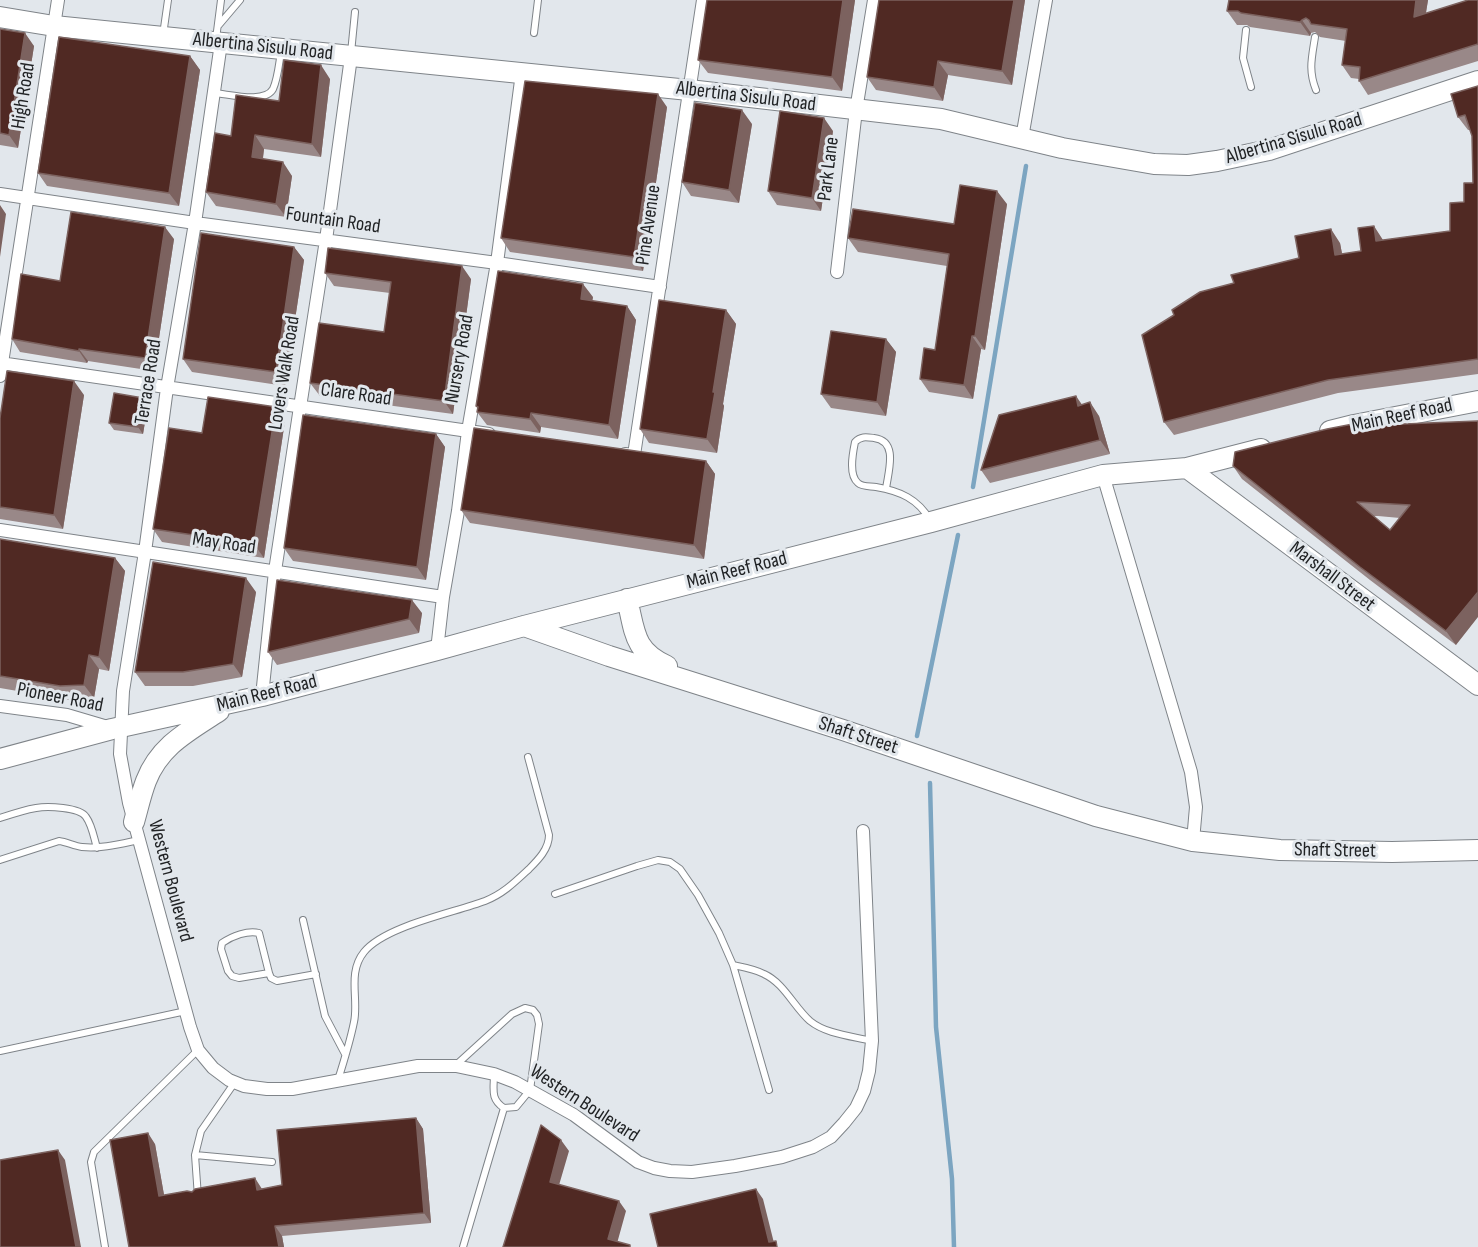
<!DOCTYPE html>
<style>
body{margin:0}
canvas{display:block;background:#e2e7ec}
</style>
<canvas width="1478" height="1247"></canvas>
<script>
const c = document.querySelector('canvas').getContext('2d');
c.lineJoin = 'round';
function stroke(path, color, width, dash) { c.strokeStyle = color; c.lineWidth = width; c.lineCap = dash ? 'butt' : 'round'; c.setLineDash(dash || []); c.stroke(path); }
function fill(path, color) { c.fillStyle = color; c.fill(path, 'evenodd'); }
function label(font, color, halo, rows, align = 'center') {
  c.font = font + ' "Sofia Sans Condensed",sans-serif'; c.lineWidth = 6; c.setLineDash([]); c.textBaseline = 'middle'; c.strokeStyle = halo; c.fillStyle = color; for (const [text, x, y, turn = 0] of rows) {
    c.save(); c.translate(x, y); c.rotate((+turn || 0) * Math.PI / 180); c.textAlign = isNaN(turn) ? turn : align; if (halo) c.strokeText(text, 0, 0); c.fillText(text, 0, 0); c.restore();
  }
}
const stream = new Path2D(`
 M973,487L1026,166
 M917,736L958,535
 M930,783L936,1027L952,1179L954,1247`);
const service = new Path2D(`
 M218,26L240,0
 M1246,30L1243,58L1251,87
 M534,33L538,0
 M163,35L168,0
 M1315,37C1312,57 1308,70 1316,90
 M216,39L221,0
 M351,53L355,12
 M214,93C229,94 265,104 273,89C278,78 279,63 281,52
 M886,489C888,472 899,441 874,438C866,437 861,436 855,442C853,452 848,475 858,483C862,487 870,486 876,487C900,491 918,499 930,520
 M0,818C12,814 24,810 36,808C47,806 80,807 86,817C92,825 94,838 97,848
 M0,860L59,841C67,842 74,846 82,847C101,849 120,844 139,840
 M555,894L637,866L658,860L670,862L680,869L698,895L719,933L733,965C743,967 755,969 764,974C784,983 794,1007 810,1021C826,1034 851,1036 872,1041
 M303,920L325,1016L345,1054
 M733,965L769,1090
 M269,973L259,933C248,930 232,936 222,943L221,949L228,971L232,976L239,978L269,973L271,978L277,981L316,974
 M0,1051L186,1011
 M456,1065L512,1014L525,1008L533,1010L537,1015L539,1024L530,1090L516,1107L504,1108C490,1099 494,1089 494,1074
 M338,1080C344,1061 350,1042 354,1022C359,999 347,973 364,952C385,926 453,913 485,901C503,894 515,882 529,869C538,860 549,849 549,835L528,757
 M235,1082L201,1131L195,1155L272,1162
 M195,1155L198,1197
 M105,1247L91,1162L94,1152L198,1050
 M463,1247L504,1108`);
const minor = new Path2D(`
 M221,43L195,223L167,388L145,552L123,691L120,754L129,803L190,1027L198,1050L213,1068L229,1080L244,1086L267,1089H292L418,1066H456L494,1074L515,1082L574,1115L638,1162L654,1168L670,1171L692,1172L735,1166L782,1157L813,1147L831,1137L844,1123L856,1108L864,1091L869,1071L872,1041L863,831
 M1022,138L1046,0
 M0,194L195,223L497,263L660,287
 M837,272L856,110L874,0
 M0,363L489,434
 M0,376L58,0
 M625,454L634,455L703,0
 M1103,475L1191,772L1196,807L1193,841
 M0,530L443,597
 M437,650L443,597L458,511L468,431L497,263L522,73
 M262,696L275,571L300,407L326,240L351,57
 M0,706L67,715L111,728`);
const primary = new Path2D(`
 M0,17L54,26L689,90L941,119L1062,148L1154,164L1188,165L1217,161L1269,150L1478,81
 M1330,431L1354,425L1478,401
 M1187,468L1478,685
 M627,599C635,631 633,651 667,666
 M524,626L609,656L843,730L1096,816L1193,841L1280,850L1392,852L1478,850
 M0,759L112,729L262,696L437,650L524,626L931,522L1103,475L1187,468L1261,449
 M134,822C138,808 141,794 146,781C160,745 189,731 219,711`);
const wall = new Path2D(`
 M855,0L842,91L708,73L698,60Z
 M879,0H1025L1012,85L948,75L943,101L876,90L867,77Z
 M1229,0H1428L1426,13L1478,0V61L1368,95L1359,81V79L1351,78L1342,65L1346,41L1320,37L1315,32L1311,33L1310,36L1250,27L1247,25H1237L1227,11Z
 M0,29L34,46L18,148L0,145Z
 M190,56L200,70L179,206L47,186L38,173Z
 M330,79L321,157L264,149L263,159L292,176L286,217L216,206L206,192L231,136L279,101Z
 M1478,86V374L1338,393L1174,435L1164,422L1234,283L1340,243L1342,254L1361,251L1383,240L1450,231L1473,183L1472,136L1470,130H1468L1458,117Z
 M667,107L643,271L510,252L501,238Z
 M752,124L739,203L691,196L682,182Z
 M833,131L821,211L777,205L768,191Z
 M1007,204L985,350L981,349L973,399L929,392L920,379L935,350L947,266L858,252L848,238L954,224Z
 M174,239L154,371L88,361L87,363L20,352L12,339L60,281Z
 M294,247L304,260L285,386L192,372L183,359Z
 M325,273L471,279L453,414L320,396L310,383L384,332L390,293L334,286Z
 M593,297L592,301L627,306L636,320L618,439L541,427L540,433L487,425L477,412L478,409L476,406Z
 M726,310L736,324L723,404L724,406L717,453L649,443L640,429Z
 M886,339L896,352L886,416L831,408L821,394Z
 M84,395L63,529L0,519V418Z
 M148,404L143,434L114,430L109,423Z
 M1082,405L1099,416L1110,454L990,483L981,470Z
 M276,407L285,421L264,558L162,542L153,529L202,433Z
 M1477,422L1456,645L1370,580L1242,479L1233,466L1353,424L1354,426ZM1373,516H1378L1400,518L1390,530Z
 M436,434L445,447L426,580L293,561L284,548Z
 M706,461L715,474L704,559L470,523L461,510Z
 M0,539L115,558L125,571L109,671L99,669L94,698L70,700L0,688Z
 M256,592L242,677L193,686H145L135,672Z
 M422,613L419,633L277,665L268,652Z
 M416,1118L423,1129L431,1223L282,1236L284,1247H129L155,1144L164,1195L192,1192L262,1189L282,1185Z`);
const shadedWall = new Path2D(`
 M843,0H855L842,91L832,77Z
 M1014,0H1025L1012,85L1002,71Z
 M1416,0H1428L1423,30L1414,17Z
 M1302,20L1311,33L1310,36L1300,22Z
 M25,33L34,46L18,148L9,135Z
 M190,56L200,70L179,206L169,193Z
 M938,61L948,75L943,101L934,87Z
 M321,65L330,79L321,157L312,144Z
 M658,94L667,107L643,271L634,257Z
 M742,110L752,124L739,203L729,190Z
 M824,118L833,131L821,211L812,198Z
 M255,135L264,149L261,171L252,157Z
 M283,162L292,176L286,217L276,204Z
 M997,191L1007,204L985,350L975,336Z
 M0,205L6,214L0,257Z
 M1374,226L1383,240L1376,241Z
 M165,227L174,239L154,371L145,358Z
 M1331,229L1340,243L1345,269L1335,255Z
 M294,247L304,260L285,386L276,372Z
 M462,266L471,279L453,414L444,401Z
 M583,284L593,297L590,313L581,299Z
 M627,306L636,320L618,439L609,425Z
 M726,310L736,324L723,404L724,406L717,453L707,439L713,392Z
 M972,336L981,349L973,399L964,385Z
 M886,339L896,352L886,416L877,402Z
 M79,349L88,361L87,363L79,351Z
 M74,381L84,395L63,529L54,515Z
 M1076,396L1085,409L1078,406Z
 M143,398L148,404L143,434L138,427Z
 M1090,402L1099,416L1110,454L1100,440Z
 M276,407L285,421L264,558L254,544Z
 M531,413L541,427L540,433L530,419Z
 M436,434L445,447L426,580L417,567Z
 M706,461L715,474L704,559L694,545Z
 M115,558L125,571L109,671L99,657Z
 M246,578L256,592L242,677L233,664Z
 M1478,592V617L1456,645L1446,631Z
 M412,600L422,613L419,633L409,619Z
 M89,655L99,669L94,698L84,685Z
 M416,1118L423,1129L431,1223L424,1213Z
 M148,1133L155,1144L166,1206L159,1196Z
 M561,1140L569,1151L557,1192L550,1182Z
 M58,1150L65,1160L81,1247H76Z
 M255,1178L262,1189L257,1190Z
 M756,1189L763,1199L775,1247L769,1242Z
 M619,1201L626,1211L616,1247L608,1239Z
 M275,1226L282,1236L284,1247H279Z`);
const building = new Path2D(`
 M707,0H843L832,77L698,60Z
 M879,0H1014L1002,71L938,61L934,87L867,77Z
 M1229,0H1416L1414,17L1468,0H1478V44L1359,81L1360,67L1342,65L1347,29L1311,24L1309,20L1306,18L1302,20L1300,22L1241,13L1238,11H1227Z
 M0,29L25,33L9,135L0,133Z
 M59,37L190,56L169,193L38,173Z
 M284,60L321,65L312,144L255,135L252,157L283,162L276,204L206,192L215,133L231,136L236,95L279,101Z
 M525,81L658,94L634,257L501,238Z
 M1478,86V359L1328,380L1164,422L1142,335L1174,315L1172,310L1200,292L1234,283L1231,275L1299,258L1295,236L1331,229L1335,255L1361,251L1358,228L1374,226L1376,241L1450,231V203L1464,202V183H1473L1472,136L1465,115L1458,117L1451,94Z
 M695,103L742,110L729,190L682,182Z
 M780,111L824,118L812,198L768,191Z
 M960,185L997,191L975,336H972L964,385L920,379L924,348L935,350L949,254L848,238L853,209L954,224Z
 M71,212L165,227L145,358L79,349V351L12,339L21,274L60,281Z
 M201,233L294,247L276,372L183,359Z
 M328,248L462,266L444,401L310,383L319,323L384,332L391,282L325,273Z
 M498,271L583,284L581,299L627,306L609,425L531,413L530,419L477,412L478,407L476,406Z
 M659,300L726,310L713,392H715L707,439L640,429Z
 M831,331L886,339L877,402L821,394Z
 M7,371L74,381L54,515L0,507V418Z
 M114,393L143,398L138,427L109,423Z
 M1076,396L1078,406L1090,402L1100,440L981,470L999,415Z
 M208,397L276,407L254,544L153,529L169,428L202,433Z
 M303,415L436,434L417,567L284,548Z
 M1478,421V592L1446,631L1360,567L1233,466L1235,452L1327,429L1353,424V426ZM1357,502L1410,505L1390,530Z
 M474,428L706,461L694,545L461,510Z
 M0,539L115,558L99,657L89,655L84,685L60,686L0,676Z
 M153,562L246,578L233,664L183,672H135Z
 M277,580L412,600L409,619L268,652Z
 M416,1118L424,1213L275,1226L279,1247H129L110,1140L148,1133L159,1196L187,1191L192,1192L195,1189L255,1178L257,1190L282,1185L277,1130Z
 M541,1125L561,1140L550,1182L619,1201L608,1239L630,1245V1247H503Z
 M58,1150L76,1247H0V1160Z
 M756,1189L769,1242L776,1241L777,1247H658L650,1214Z`);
const streetNames = [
 ["Albertina Sisulu Road",263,47,6],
 ["High Road",24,96,-81],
 ["Albertina Sisulu Road",746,97,7],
 ["Albertina Sisulu Road",1294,139,-16],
 ["Park Lane",829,169,-83],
 ["Fountain Road",333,221,8],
 ["Pine Avenue",649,225,-82],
 ["Nursery Road",460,359,-80],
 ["Lovers Walk Road",285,373,-81],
 ["Terrace Road",149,382,-81],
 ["Clare Road",356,395,8],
 ["Main Reef Road",1402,416,-12],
 ["May Road",224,544,8],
 ["Main Reef Road",737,571,-14],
 ["Marshall Street",1332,577,37],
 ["Main Reef Road",267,694,-14],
 ["Pioneer Road",60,698,11],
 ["Shaft Street",858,736,18],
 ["Shaft Street",1335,851,1],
 ["Western Boulevard",170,881,75],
 ["Western Boulevard",584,1104,33]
];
stroke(stream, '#7ca5c1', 4.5);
stroke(service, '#7f8489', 8);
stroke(minor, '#7f8489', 14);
stroke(primary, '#7f8489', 22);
stroke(service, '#fff', 6);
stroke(minor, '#fff', 12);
stroke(primary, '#fff', 20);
fill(wall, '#988');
fill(shadedWall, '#7c625f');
fill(building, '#502923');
stroke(building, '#7c625f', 1.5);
label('20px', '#212325', '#e2e7ec', streetNames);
</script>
